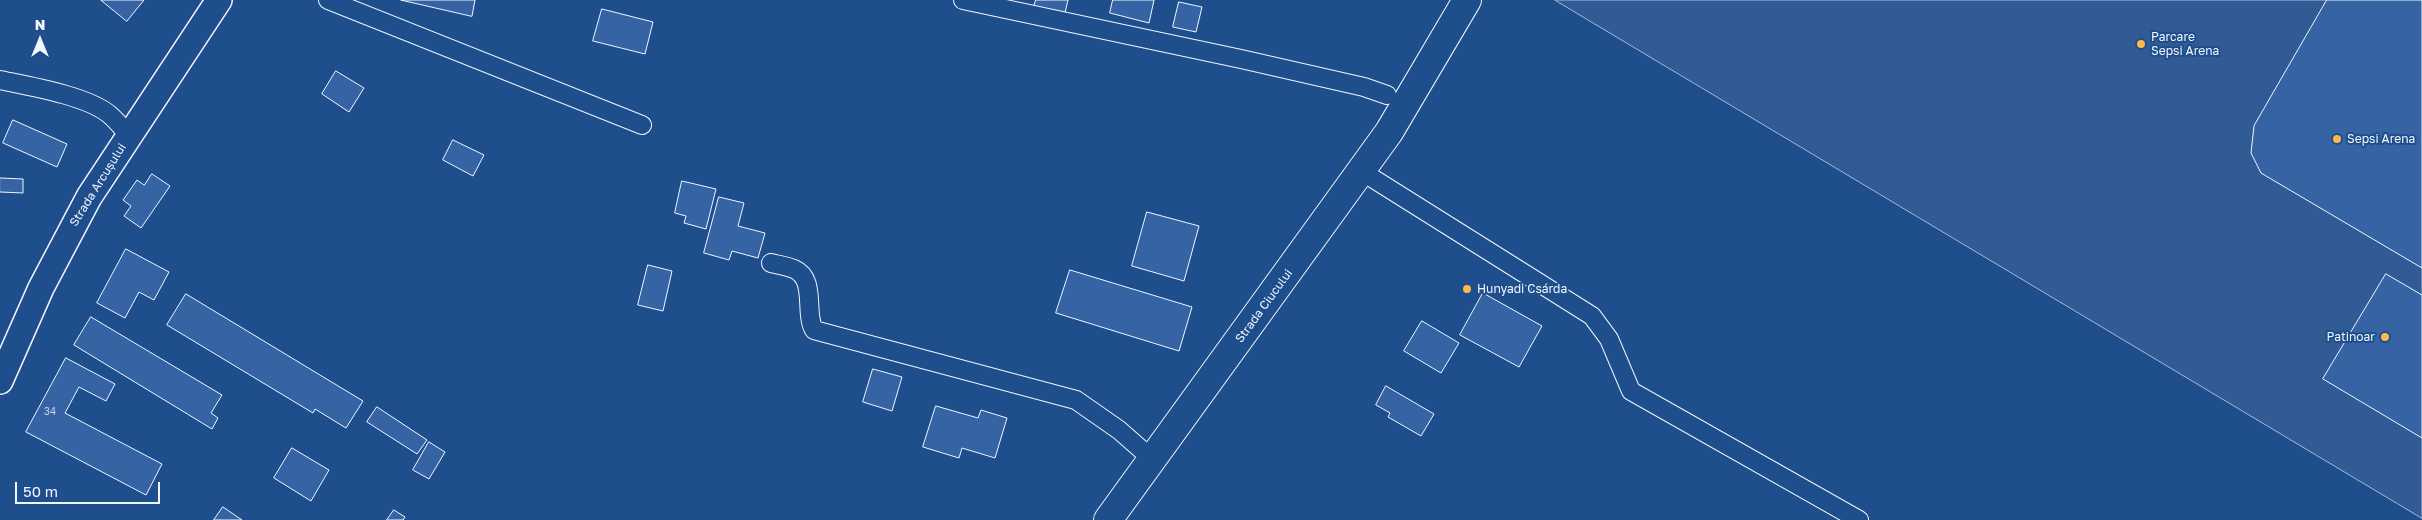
<!DOCTYPE html>
<meta charset="utf-8">
<style>
body{margin:0}
#map{position:relative;width:2422px;height:520px;overflow:hidden;background:#1f4e8c;font-family:"Golos Text",sans-serif}
canvas{display:block}
.north{position:absolute;left:15px;top:15px;width:50px;height:50px;-webkit-text-stroke:4px #1f4e8c;paint-order:stroke;rotate:0deg;font-size:14px;font-weight:700;line-height:20px;text-align:center;color:#f2f6ff}
.north::after{content:'';display:block;margin:auto;width:18px;height:22px;background:#f2f6ff;clip-path:polygon(50% 0,100% 100%,50% 72%,0 100%)}
.scale{position:absolute;left:15px;top:482px;width:145px;height:22px;box-sizing:border-box;border:2px solid #f2f6ff;border-top:0;padding-left:6px;font-size:15px;line-height:18px;white-space:nowrap;color:#f2f6ff;-webkit-text-stroke:4px #1f4e8c;paint-order:stroke}
</style>
<div id="map">
<canvas width="2422" height="520"></canvas>
<div class="north">N</div>
<div class="scale">50 m</div>
</div>
<script>
const c = document.querySelector('canvas').getContext('2d');
c.lineJoin = 'round';
function fill(path, color) { c.fillStyle = color; c.fill(path, 'evenodd'); }
function stroke(path, color, width, dash) { c.strokeStyle = color; c.lineWidth = width; c.lineCap = dash ? 'butt' : 'round'; c.setLineDash(dash || []); c.stroke(path); }
function label(font, color, halo, rows, align = 'center') {
  c.font = font + ' "Golos Text",sans-serif'; c.lineWidth = 4; c.setLineDash([]); c.textBaseline = 'middle'; c.strokeStyle = halo; c.fillStyle = color; for (const [text, x, y, turn = 0] of rows) {
    c.save(); c.translate(x, y); c.rotate((+turn || 0) * Math.PI / 180); c.textAlign = isNaN(turn) ? turn : align; if (halo) c.strokeText(text, 0, 0); c.fillText(text, 0, 0); c.restore();
  }
}
const green = new Path2D(`
 M1555,0H2422V518Z`);
const building = new Path2D(`
 M101,0H144L127,21Z
 M401,0H475L472,16Z
 M1036,0H1068L1064,17L1033,10Z
 M1113,0H1154L1149,23L1110,13Z
 M2327,0H2422V268L2261,173L2251,153L2254,126Z
 M1179,2L1202,7L1196,32L1173,27Z
 M602,9L653,22L645,54L593,41Z
 M336,71L364,88L349,112L322,94Z
 M13,120L67,144L57,167L3,143Z
 M453,140L484,155L473,176L443,160Z
 M152,174L170,186L141,228L124,216L131,206L123,200L137,180L144,185Z
 M0,178L23,179V193L0,192Z
 M682,181L716,189L706,229L684,223L686,216L675,213Z
 M719,197L744,203L738,226L765,233L758,258L732,251L729,260L704,253Z
 M1147,212L1199,226L1184,281L1132,266Z
 M126,249L169,272L154,300L139,292L125,318L97,303Z
 M648,265L672,271L663,311L638,305Z
 M1070,270L1192,307L1179,351L1056,313Z
 M2386,274L2422,295V438L2323,379Z
 M1483,293L1542,326L1519,367L1460,335Z
 M186,294L363,401L346,428L315,409L313,413L167,325Z
 M91,317L222,395L211,413L218,418L212,429L74,345Z
 M1422,321L1459,343L1441,373L1404,351Z
 M66,358L115,384L106,401L79,387L65,413L162,464L146,495L26,432Z
 M873,369L902,377L892,411L863,402Z
 M1386,386L1434,414L1421,436L1388,417L1390,413L1376,405Z
 M936,406L978,418L981,410L1007,418L995,458L962,448L959,458L923,447Z
 M377,407L427,440L417,454L367,422Z
 M429,442L445,452L429,479L413,470Z
 M292,448L329,470L311,501L274,478Z
 M223,507L242,520H214Z
 M394,510L405,517L403,520H387Z`);
const minor = new Path2D(`
 M328,0L642,125
 M963,0L1241,59L1364,87L1387,95
 M0,80C29,86 88,96 110,115C117,121 123,129 129,135
 M1361,171L1592,316L1609,339L1631,391L1859,520
 M771,263C779,265 787,266 794,269C817,279 804,313 814,330L1076,400L1119,430L1152,459`);
const secondary = new Path2D(`
 M0,381L41,288L89,197L219,0`);
const primary = new Path2D(`
 M1108,520L1389,132L1467,0`);
const markers = [
 [2141,44,5,"#ffb74d"],
 [2337,139,5,"#ffb74d"],
 [1467,289,5,"#ffb74d"],
 [2385,337,5,"#ffb74d"]
];
const numberNames = [
 ["34",50,412]
];
const poiNames = [
 ["Parcare",2151,37],
 ["Sepsi Arena",2151,51],
 ["Sepsi Arena",2347,139],
 ["Hunyadi Csárda",1477,289],
 ["Patinoar",2375,337,"right"]
];
const streetNames = [
 ["Strada Arcușului",98,185,-58],
 ["Strada Ciucului",1264,306,-54]
];
fill(green, '#305b95');
stroke(green, '#a8bbd7', 1);
fill(building, '#3563a3');
stroke(building, '#f2f6ff', 1);
stroke(minor, '#f2f6ff', 20);
stroke(secondary, '#f2f6ff', 28);
stroke(primary, '#f2f6ff', 30);
stroke(minor, '#1f4e8c', 18);
stroke(secondary, '#1f4e8c', 25);
stroke(primary, '#1f4e8c', 28);
for (const [x, y, r, color] of markers) { const dot = new Path2D(); dot.arc(x, y, r, 0, 2 * Math.PI); c.fillStyle = color; c.fill(dot); stroke(dot, '#1f4e8c', 2); }
label('10px', '#c3d1e8', null, numberNames);
label('12px', '#f2f6ff', '#1f4e8c', poiNames, 'left');
label('12px', '#f2f6ff', '#1f4e8c', streetNames);
</script>
